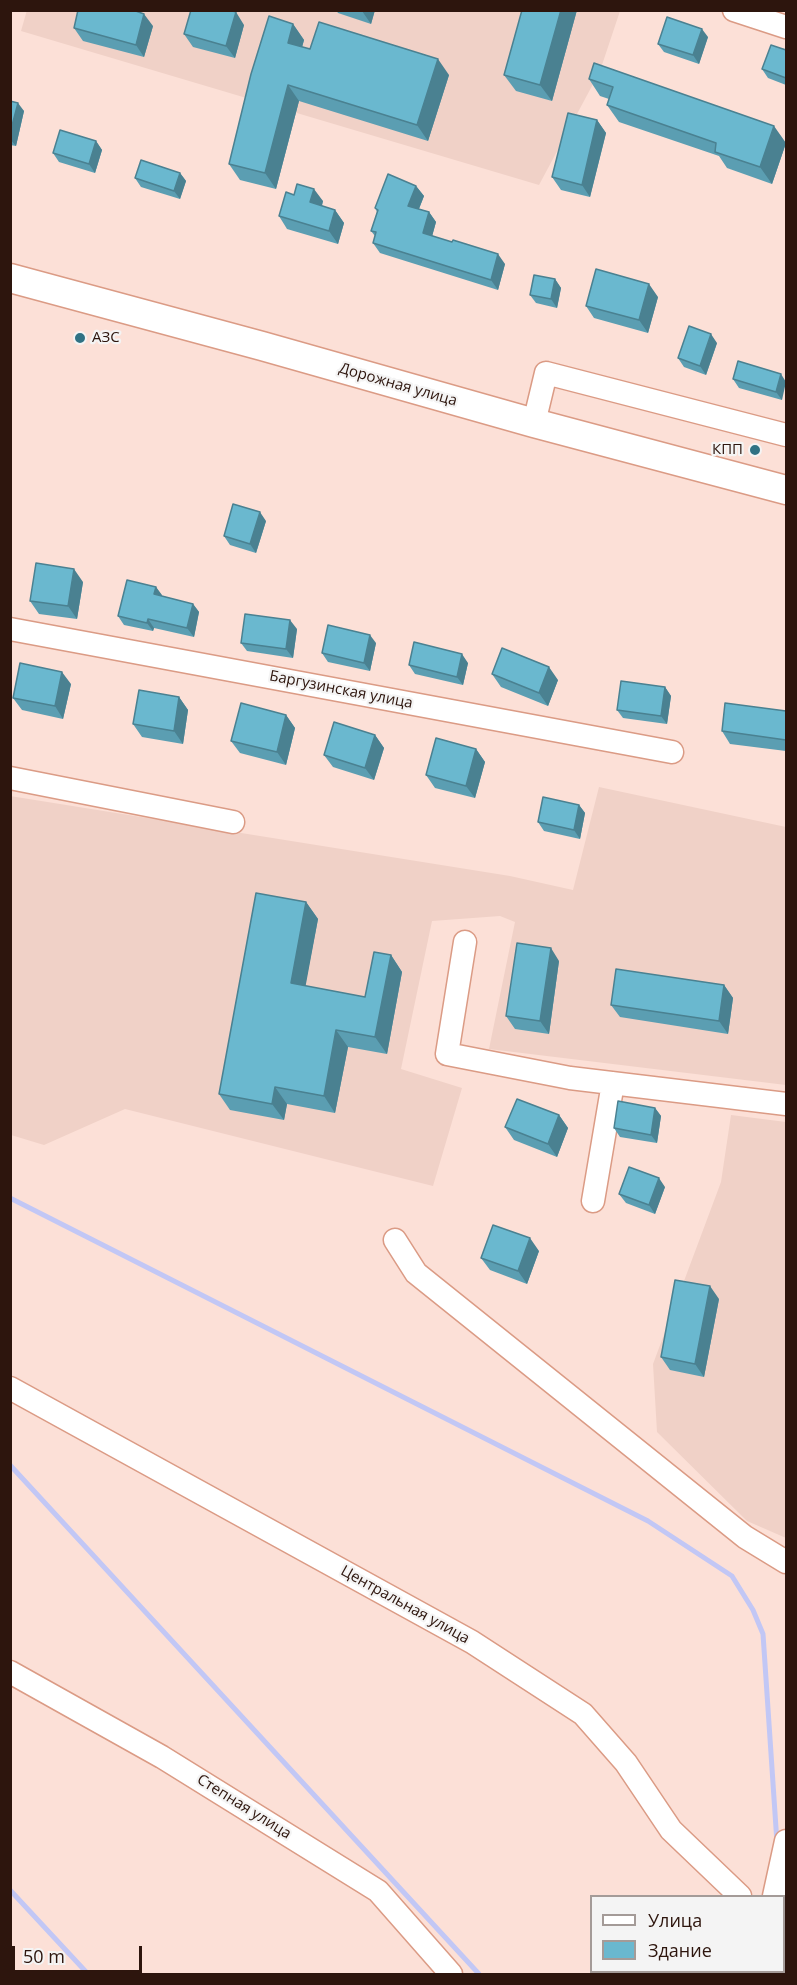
<!DOCTYPE html>
<meta charset="utf-8">
<style>
body{margin:0}
#map{position:relative;width:797px;height:1985px;overflow:hidden;background:#fce0d7;font-family:"Open Sans",sans-serif}
canvas{display:block}
.frame{position:absolute;inset:0;border:12px solid #2d150d;pointer-events:none}
.legend{position:absolute;left:590px;top:1895px;width:195px;height:78px;box-sizing:border-box;background:#f4f4f4;border:2px solid #a49b98;margin:0;padding:8px 10px;list-style:none;font-size:18px;color:#2d150d}
.legend li{display:flex;align-items:center;gap:12px;height:30px}
.legend b{width:30px;border:2px solid #a49b98}
.scale{position:absolute;left:12px;top:1946px;width:130px;height:27px;box-sizing:border-box;border:3px solid #2d150d;border-top:0;padding-left:8px;font-size:18px;line-height:21px;white-space:nowrap;color:#2d150d;-webkit-text-stroke:4px #f4f4f4;paint-order:stroke}
</style>
<div id="map">
<canvas width="797" height="1985"></canvas>
<div class="frame"></div>
<ul class="legend">
<li><b style="height:8px;background:#fff"></b>Улица</li>
<li><b style="height:16px;background:#6ab8cf"></b>Здание</li>
</ul>
<div class="scale">50 m</div>
</div>
<script>
const c = document.querySelector('canvas').getContext('2d');
c.lineJoin = 'round';
function fill(path, color) { c.fillStyle = color; c.fill(path, 'evenodd'); }
function stroke(path, color, width, dash) { c.strokeStyle = color; c.lineWidth = width; c.lineCap = dash ? 'butt' : 'round'; c.setLineDash(dash || []); c.stroke(path); }
function label(font, color, halo, rows, align = 'center') {
  c.font = font + ' "Open Sans",sans-serif'; c.lineWidth = 4.5; c.setLineDash([]); c.textBaseline = 'middle'; c.strokeStyle = halo; c.fillStyle = color; for (const [text, x, y, turn = 0] of rows) {
    c.save(); c.translate(x, y); c.rotate((+turn || 0) * Math.PI / 180); c.textAlign = isNaN(turn) ? turn : align; if (halo) c.strokeText(text, 0, 0); c.fillText(text, 0, 0); c.restore();
  }
}
const built = new Path2D(`
 M27,10L620,11L600,71L539,185L21,31Z
 M599,787L786,827V1085L489,1049L515,922L500,916L432,921L401,1069L462,1088L433,1186L125,1109L44,1145L11,1135L10,796L510,876L573,890Z
 M731,1115L786,1122V1538L747,1521L657,1432L653,1364L721,1182Z`);
const stream = new Path2D(`
 M10,1198L648,1521L732,1576L753,1610L763,1634L777,1843
 M10,1465L479,1974
 M10,1890L88,1974
 M784,1948L786,1970`);
const minor = new Path2D(`
 M734,10L786,27
 M534,423L546,373L786,435
 M10,629L672,752
 M10,778L233,822
 M465,942L447,1054L570,1078L786,1104
 M593,1201L613,1083
 M395,1240L416,1273L745,1537L786,1562
 M10,1388L472,1642L583,1714L626,1763L671,1830L740,1896
 M10,1672L162,1757L378,1891L451,1974
 M774,1896L786,1841
 M784,1934L786,1937`);
const major = new Path2D(`
 M10,278L262,346L534,423L786,490`);
const wall = new Path2D(`
 M336,10H375L371,24L338,13Z
 M522,10H577L552,101L516,91L504,75Z
 M293,24L304,40L302,47L310,49L449,75L428,141L299,101L276,189L240,180L229,164Z
 M244,25L235,58L193,47L184,34Z
 M153,26L144,57L83,41L74,28Z
 M708,37L699,64L664,52L658,44Z
 M786,50V85L768,78L762,69Z
 M589,79L786,143L772,184L727,168L719,156L619,122L607,105L609,99L600,96Z
 M10,101L24,111L16,146L10,145Z
 M597,120L606,133L590,197L561,190L552,177Z
 M96,141L102,150L95,173L59,162L53,153Z
 M180,173L186,181L180,199L141,187L135,178Z
 M416,186L424,196L419,209L429,212L436,222L432,236L505,264L498,290L380,253L373,243L375,236L371,231L377,212L375,208Z
 M294,195L323,201L322,206L335,210L344,223L338,244L287,229L279,216Z
 M555,279L561,288L557,308L536,303L530,295Z
 M658,297L648,333L594,318L586,306Z
 M717,343L706,375L684,367L678,358Z
 M781,374L782,400L739,388L733,379Z
 M266,521L256,553L230,545L224,536Z
 M83,582L77,619L39,614L30,601Z
 M156,587L162,596L193,604L199,612L194,637L154,628L153,631L124,625L118,616Z
 M297,629L293,658L247,651L241,643Z
 M376,643L370,671L328,662L322,653Z
 M468,663L463,685L415,674L409,665Z
 M492,674L558,680L548,706L501,687Z
 M71,684L63,719L22,710L13,698Z
 M665,687L671,696L667,724L623,718L617,710Z
 M179,697L188,710L183,744L142,737L133,724Z
 M786,711V751L730,744L722,731Z
 M286,715L295,728L286,765L240,753L231,741Z
 M375,735L384,748L374,780L333,767L324,755Z
 M476,749L485,762L475,798L435,788L426,775Z
 M579,805L585,813L580,839L544,831L538,822Z
 M306,902L318,919L305,986L365,997L391,955L402,972L387,1054L348,1047L335,1113L287,1104L284,1120L230,1110L219,1094Z
 M559,961L549,1034L515,1029L506,1016Z
 M724,985L733,998L728,1034L620,1017L611,1005Z
 M655,1108L661,1116L657,1143L620,1137L614,1128Z
 M559,1115L568,1128L557,1157L514,1140L505,1127Z
 M665,1187L655,1214L626,1203L619,1194Z
 M539,1251L527,1284L490,1270L481,1258Z
 M719,1299L704,1377L670,1370L661,1357Z`);
const shadedWall = new Path2D(`
 M362,10H375L371,24L362,11Z
 M561,10H577L552,101L540,85Z
 M236,12L244,25L235,58L226,46Z
 M144,14L153,26L144,57L136,45Z
 M293,24L304,40L299,58L288,43Z
 M702,29L708,37L699,64L693,55Z
 M438,59L449,75L428,141L417,125Z
 M288,85L299,101L276,189L265,173Z
 M18,103L24,111L16,146L10,139V133Z
 M597,120L606,133L590,197L582,185Z
 M774,126L786,143L772,184L760,167Z
 M96,141L102,150L95,173L89,164Z
 M180,173L186,181L180,199L174,191Z
 M416,186L424,196L416,216L408,206Z
 M314,189L323,201L319,215L310,202Z
 M335,210L344,223L338,244L329,231Z
 M429,212L436,222L430,244L423,233Z
 M498,254L505,264L498,290L491,280Z
 M555,279L561,288L557,308L551,299Z
 M649,284L658,297L648,333L639,320Z
 M711,334L717,343L706,375L700,366Z
 M781,374L786,382L782,400L776,392Z
 M260,512L266,521L256,553L250,544Z
 M74,569L83,582L77,619L68,606Z
 M156,587L162,595L160,603L154,594Z
 M193,604L199,612L194,637L187,628Z
 M148,619L154,628L153,631L147,623Z
 M290,620L297,629L293,658L286,649Z
 M370,635L376,643L370,671L364,663Z
 M462,654L468,663L463,685L457,677Z
 M549,667L558,680L548,706L539,693Z
 M62,672L71,684L63,719L55,706Z
 M665,687L671,696L667,724L661,716Z
 M179,697L188,710L183,744L174,731Z
 M286,715L295,728L286,765L277,752Z
 M375,735L384,748L374,780L365,768Z
 M476,749L485,762L475,798L466,786Z
 M579,805L585,813L580,839L574,830Z
 M306,902L318,919L303,1000L291,983Z
 M551,948L559,961L549,1034L540,1021Z
 M391,955L402,972L387,1054L375,1037Z
 M724,985L733,998L728,1034L719,1021Z
 M336,1030L348,1047L335,1113L324,1096Z
 M275,1087L287,1104L284,1120L272,1104Z
 M655,1108L661,1116L657,1143L651,1135Z
 M559,1115L568,1128L557,1157L548,1144Z
 M659,1178L665,1187L655,1214L649,1205Z
 M530,1238L539,1251L527,1284L518,1271Z
 M710,1286L719,1299L704,1377L695,1364Z`);
const building = new Path2D(`
 M78,10H133L144,14L136,45L74,28Z
 M191,10H229L236,12L226,46L184,34Z
 M522,10H561L540,85L504,75Z
 M269,16L293,24L288,43L310,49L319,22L438,59L417,125L288,85L265,173L229,164L251,74Z
 M667,17L702,29L693,55L658,44Z
 M771,45L786,50V78L762,69Z
 M594,63L774,126L760,167L715,152L716,143L607,105L613,87L589,79Z
 M10,101L18,103L10,133Z
 M568,113L597,120L582,185L552,177Z
 M60,130L96,141L89,164L53,153Z
 M141,160L180,173L174,191L135,178Z
 M388,174L416,186L408,206L429,212L423,233L452,242L453,240L498,254L491,280L373,243L376,232L371,231L378,210L375,208Z
 M297,184L314,189L310,202L335,210L329,231L279,216L286,192L294,195Z
 M596,269L649,284L639,320L586,306Z
 M534,275L555,279L551,299L530,295Z
 M689,326L711,334L700,366L678,358Z
 M738,361L781,374L776,392L733,379Z
 M233,504L260,512L250,544L224,536Z
 M36,563L74,569L68,606L30,601Z
 M127,580L156,587L154,594L193,604L187,628L148,619L147,623L118,616Z
 M245,614L290,620L286,649L241,643Z
 M328,625L370,635L364,663L322,653Z
 M414,642L462,654L457,677L409,665Z
 M502,648L549,667L539,693L492,674Z
 M20,663L62,672L55,706L13,698Z
 M621,681L665,687L661,716L617,710Z
 M139,690L179,697L174,731L133,724Z
 M241,703L286,715L277,752L231,741Z
 M725,703L786,711V740L722,731Z
 M334,722L375,735L365,768L324,755Z
 M436,738L476,749L466,786L426,775Z
 M543,797L579,805L574,830L538,822Z
 M256,893L306,902L291,983L365,997L374,952L391,955L375,1037L336,1030L324,1096L275,1087L272,1104L219,1094Z
 M517,943L551,948L540,1021L506,1016Z
 M616,969L724,985L719,1021L611,1005Z
 M517,1099L559,1115L548,1144L505,1127Z
 M618,1101L655,1108L651,1135L614,1128Z
 M629,1167L659,1178L649,1205L619,1194Z
 M493,1225L530,1238L518,1271L481,1258Z
 M675,1280L710,1286L695,1364L661,1357Z`);
const markers = [
 [80,338,6,"#307284"],
 [755,450,6,"#307284"]
];
const poiNames = [
 ["АЗС",92,338],
 ["КПП",743,450,"right"]
];
const streetNames = [
 ["Дорожная улица",398,385,16],
 ["Баргузинская улица",341,690,11],
 ["Центральная улица",405,1605,29],
 ["Степная улица",244,1807,32]
];
fill(built, '#f0d1c7');
stroke(stream, '#c2c7f5', 5);
stroke(minor, '#db9b85', 25);
stroke(major, '#db9b85', 31);
stroke(minor, '#fff', 22);
stroke(major, '#fff', 28);
fill(wall, '#5b9eb2');
fill(shadedWall, '#4a8191');
fill(building, '#6ab8cf');
stroke(building, '#4a8191', 1.5);
for (const [x, y, r, color] of markers) { const dot = new Path2D(); dot.arc(x, y, r, 0, 2 * Math.PI); c.fillStyle = color; c.fill(dot); stroke(dot, '#f4f4f4', 2); }
label('15px', '#2d150d', '#f4f4f4', poiNames, 'left');
label('15px', '#2d150d', '#f4f4f4', streetNames);
</script>
